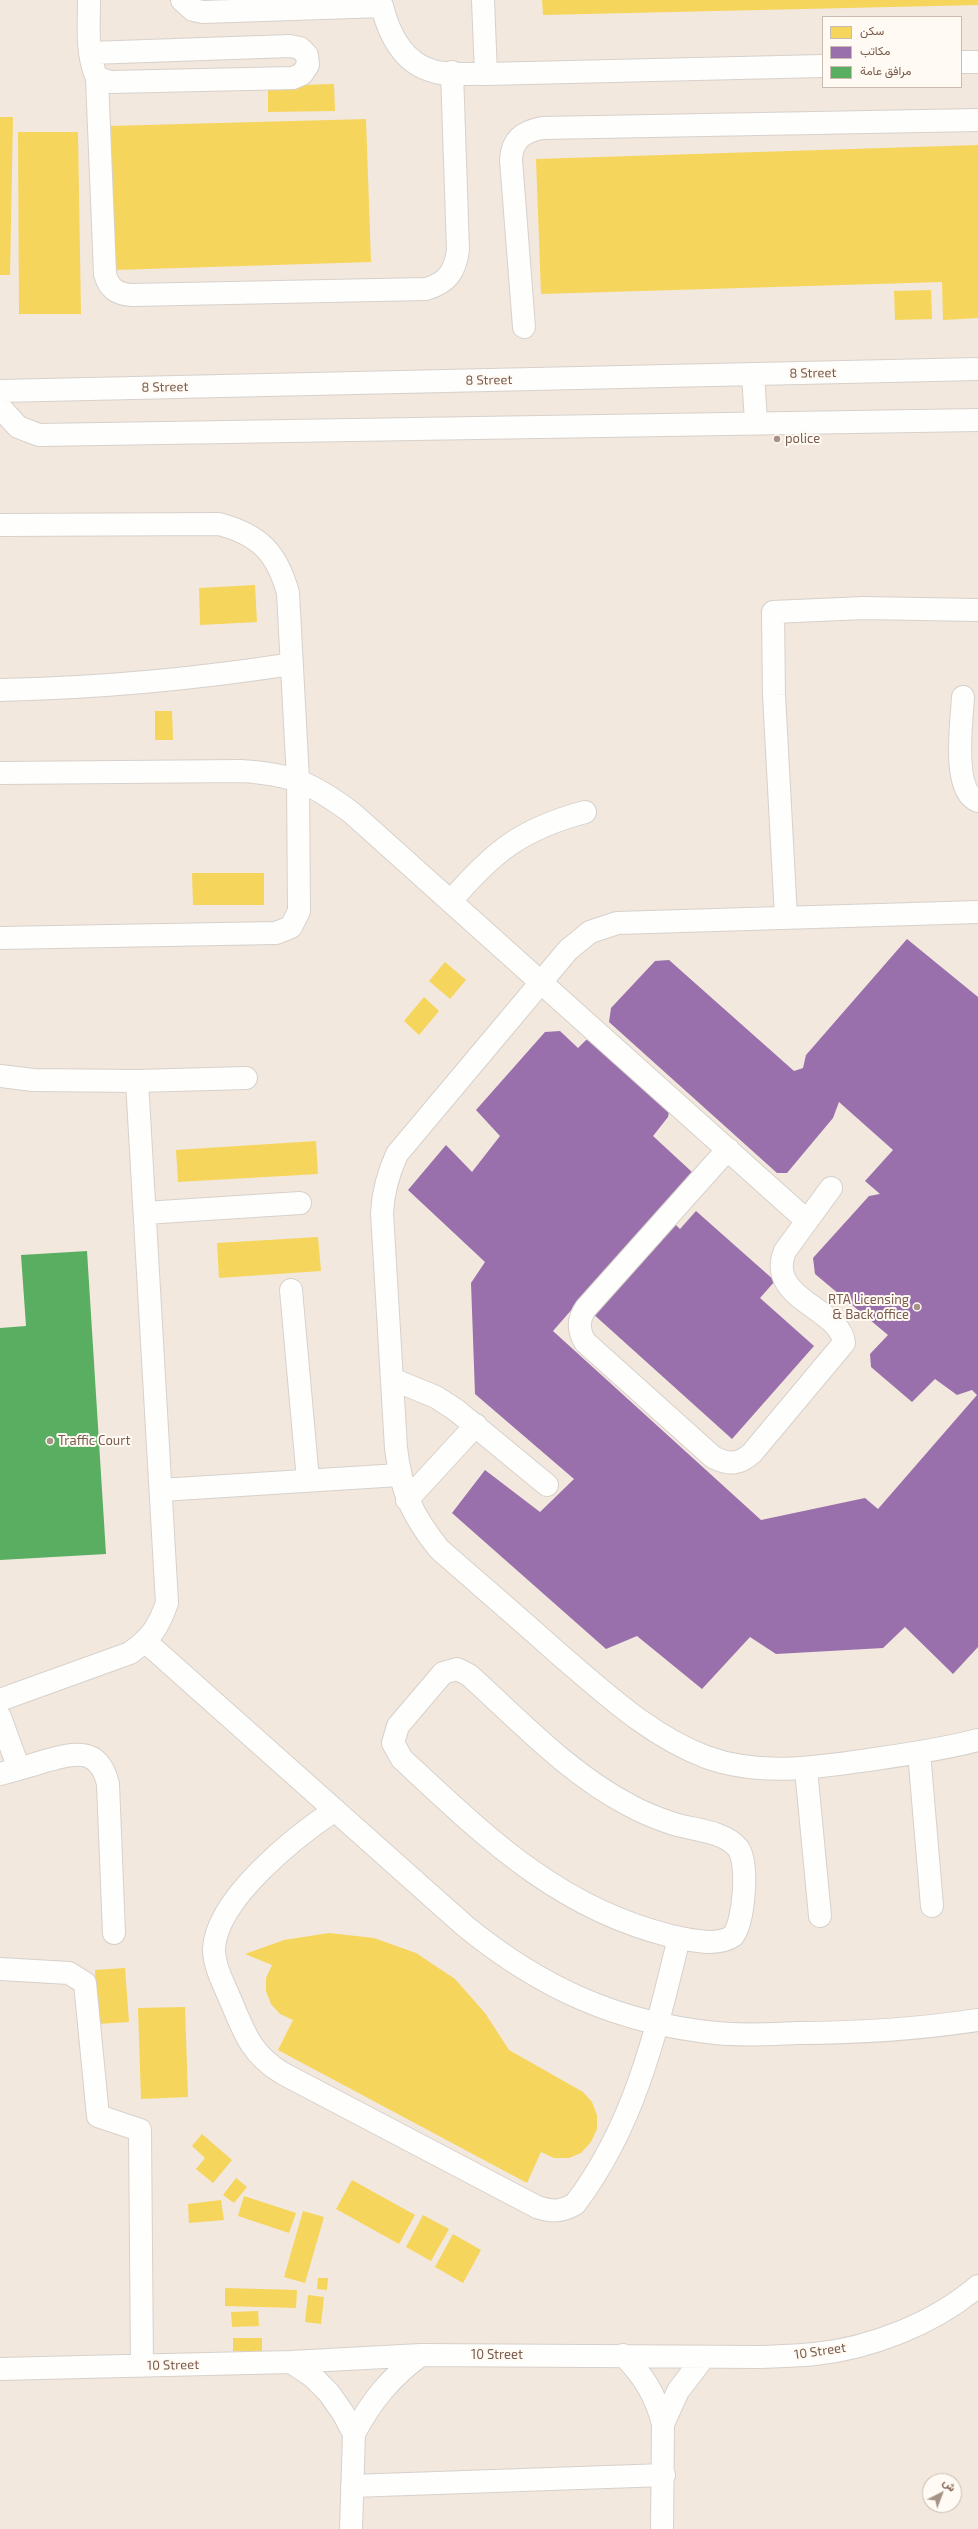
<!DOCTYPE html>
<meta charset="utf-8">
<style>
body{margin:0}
#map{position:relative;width:978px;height:2529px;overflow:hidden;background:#f9f5f0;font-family:"Exo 2",Vazirmatn,sans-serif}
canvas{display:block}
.legend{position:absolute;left:822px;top:16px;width:140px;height:72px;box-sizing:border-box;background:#fffaf3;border:1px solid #cabbb1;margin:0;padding:5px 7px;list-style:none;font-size:12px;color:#7a5c4d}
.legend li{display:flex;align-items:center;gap:8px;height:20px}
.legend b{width:20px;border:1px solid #cabbb1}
.north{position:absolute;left:922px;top:2473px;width:40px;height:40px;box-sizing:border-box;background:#fffaf3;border:1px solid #cabbb1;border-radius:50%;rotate:42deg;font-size:11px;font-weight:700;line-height:16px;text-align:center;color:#7a5c4d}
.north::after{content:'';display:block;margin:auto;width:14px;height:18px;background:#a69286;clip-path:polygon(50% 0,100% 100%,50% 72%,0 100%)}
</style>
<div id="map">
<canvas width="978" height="2529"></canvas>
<ul class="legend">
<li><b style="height:11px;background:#f6d55c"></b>سكن</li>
<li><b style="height:11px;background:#9970ab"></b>مكاتب</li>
<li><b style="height:11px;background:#5aae61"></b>مرافق عامة</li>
</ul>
<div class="north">ش</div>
</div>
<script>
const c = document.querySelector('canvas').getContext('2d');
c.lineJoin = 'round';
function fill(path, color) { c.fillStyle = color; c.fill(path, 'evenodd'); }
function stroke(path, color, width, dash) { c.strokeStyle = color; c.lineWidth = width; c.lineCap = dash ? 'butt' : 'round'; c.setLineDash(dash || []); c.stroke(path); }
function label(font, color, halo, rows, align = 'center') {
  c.font = font + ' "Exo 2",sans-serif'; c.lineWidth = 4; c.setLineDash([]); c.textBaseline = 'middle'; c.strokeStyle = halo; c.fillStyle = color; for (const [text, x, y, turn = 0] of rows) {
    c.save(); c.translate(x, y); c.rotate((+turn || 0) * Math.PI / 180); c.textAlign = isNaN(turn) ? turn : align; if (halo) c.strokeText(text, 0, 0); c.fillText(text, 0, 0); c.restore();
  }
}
const residential = new Path2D(`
 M0,0H978V2529H0ZM823,17H961V87H823ZM930,2481H954V2505H930Z`);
const homes = new Path2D(`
 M542,0H978V5L543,15Z
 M334,84L335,111L268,112V86Z
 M0,117H13L10,275H0Z
 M366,119L371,262L115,270L110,126Z
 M18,132H78L81,314H19Z
 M978,145V318L943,320L942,282L541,294L536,159Z
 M931,290L932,319L895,320L894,291Z
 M255,585L257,622L200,625L199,588Z
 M155,711H172L173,740H155Z
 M192,873H264V905H193Z
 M445,962L466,980L450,999L429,981Z
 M424,997L439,1011L419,1035L404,1021Z
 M316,1141L318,1174L178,1182L176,1150Z
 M318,1237L321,1271L219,1278L217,1243Z
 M329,1933L374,1938L416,1953L455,1979L485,2013L509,2050L583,2092L592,2102L597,2115V2129L591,2142L581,2153L569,2158H554L541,2152L527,2183L278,2050L293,2020L280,2014L271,2004L266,1991V1978L272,1965L245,1954L284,1940Z
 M125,1968L129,2022L98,2024L95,1970Z
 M185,2007L188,2097L141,2099L138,2008Z
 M202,2134L232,2160L213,2183L196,2169L205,2158L192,2146Z
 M236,2178L247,2187L234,2203L223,2195Z
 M352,2180L415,2215L399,2244L336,2209Z
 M244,2196L296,2213L289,2233L238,2216Z
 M221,2200L224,2220L189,2223L188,2204Z
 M303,2211L324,2217L305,2283L284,2277Z
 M423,2215L449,2229L431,2261L406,2247Z
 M453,2234L481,2250L463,2283L435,2267Z
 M318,2278H328L327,2290L317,2289Z
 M225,2288L297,2290L296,2308L225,2306Z
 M308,2295L324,2297L321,2324L305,2322Z
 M258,2311L259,2326L232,2327L231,2312Z
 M233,2338H262V2352L233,2351Z`);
const offices = new Path2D(`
 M907,939L978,997V1647L953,1674L905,1627L883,1648L776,1654L750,1637L702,1689L637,1636L606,1649L452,1513L485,1470L540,1512L574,1479L475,1394L471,1283L485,1262L408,1190L446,1145L472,1172L500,1136L476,1110L545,1032L560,1031L578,1048L586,1040L596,1041L670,1105L668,1117L653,1136L692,1172L553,1331L761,1520L865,1498L878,1509L977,1395L972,1390L957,1395L935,1379L912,1402L871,1367L870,1354L888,1335L815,1274L813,1258L869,1196L880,1194L865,1181L893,1150L839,1102L833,1118L787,1173H777L609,1022L611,1008L655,961L669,960L794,1071L803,1068L806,1055Z
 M696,1211L775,1281L760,1298L814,1346L732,1439L591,1312L673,1222L680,1229Z`);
const public = new Path2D(`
 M87,1251L106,1554L0,1560V1328L26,1326L21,1255Z`);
const minor = new Path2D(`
 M89,0C89,26 86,54 97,78L111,82L293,78L302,74L308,65L307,55L300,48L290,46L90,53
 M182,0L193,10L203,12L382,6C389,34 403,63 433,71C448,76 469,73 486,74L823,66
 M483,0L486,74
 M961,62H978
 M97,78L105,274C109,289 117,294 132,295L426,289C447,283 455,272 458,250L452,72
 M524,327L511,160C512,140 522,132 542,128L978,120
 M753,374L756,422
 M0,391L978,369
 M0,407L18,427L39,435L978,420
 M0,525L219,524C260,535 277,553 288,593L298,779L299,911L291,927L276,933L0,938
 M0,690C98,688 195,679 292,664
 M963,697C962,721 951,791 978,801
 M0,773L241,771C291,774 312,783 352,813L806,1220
 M451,901C493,852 521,829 585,812
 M978,912L617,923L590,932L568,950L397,1154C388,1174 383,1191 382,1213L396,1448C401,1491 412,1515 439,1549C479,1584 520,1619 560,1655C606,1694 649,1735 706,1757C761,1777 819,1767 875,1759C910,1754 944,1749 978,1740
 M786,917L774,695L773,612L864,608L978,610
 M0,1076L33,1080L137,1081L246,1078
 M728,1149L586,1308C578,1319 578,1330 585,1342L713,1457C728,1465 739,1465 752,1453L844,1343C841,1308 765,1299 785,1251L831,1188
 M145,1213L300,1203
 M291,1290L308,1480
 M392,1379L436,1397L456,1410L547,1485
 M161,1490L399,1475
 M407,1500L476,1425
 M146,1642L465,1926C541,1988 618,2023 716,2033C743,2036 771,2034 798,2033C858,2033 918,2029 978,2020
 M457,1669L469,1675C520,1721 568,1773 629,1805C643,1813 659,1819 674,1824C694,1830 724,1831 738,1848C749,1863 744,1922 733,1936C717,1947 689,1940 671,1936C557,1908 485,1836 402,1759L393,1743L398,1726L443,1673Z
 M0,1700L130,1653C151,1638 158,1628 167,1603L137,1081
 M0,1717L19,1769
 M919,1752L932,1906
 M806,1769L820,1916
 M0,1774C15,1770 30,1766 45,1761C74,1753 99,1746 108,1784L114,1933
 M335,1810C296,1836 216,1899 214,1949C214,1968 226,1988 233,2006C246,2037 253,2055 282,2073L537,2207C552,2212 561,2212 575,2204C635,2125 656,2032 679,1938
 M0,1969L69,1973L85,1983L98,2116L140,2130L142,2366
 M623,2355C644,2376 656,2396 663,2424
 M291,2362L312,2376L329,2393L343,2413L354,2434L351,2529
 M0,2369L291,2362L421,2355L760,2357C778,2356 797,2356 815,2354C872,2348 935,2323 978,2286
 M354,2434C371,2401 391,2377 421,2355
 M352,2486L664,2475
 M662,2529L663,2424L678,2391L704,2357`);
const markers = [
 [777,439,4,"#a69286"],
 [917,1307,4,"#a69286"],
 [50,1441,4,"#a69286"]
];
const streetNames = [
 ["8 Street",813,373,-1],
 ["8 Street",489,380,-1],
 ["8 Street",165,387,-1],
 ["10 Street",820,2351,-8],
 ["10 Street",497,2355],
 ["10 Street",173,2365,-1]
];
const poiNames = [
 ["police",785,439],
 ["RTA Licensing",909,1300,"right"],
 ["& Back office",909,1315,"right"],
 ["Traffic Court",58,1441]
];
fill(residential, '#f2e8de');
fill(homes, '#f6d55c');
fill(offices, '#9970ab');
fill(public, '#5aae61');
stroke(minor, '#d7d1cb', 24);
stroke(minor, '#fefefd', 22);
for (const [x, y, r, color] of markers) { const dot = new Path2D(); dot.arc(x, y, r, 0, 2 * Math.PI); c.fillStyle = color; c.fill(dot); stroke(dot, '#fffaf3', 1.5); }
label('13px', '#7a5c4d', '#fffaf3', streetNames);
label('13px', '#7a5c4d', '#fffaf3', poiNames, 'left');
</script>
